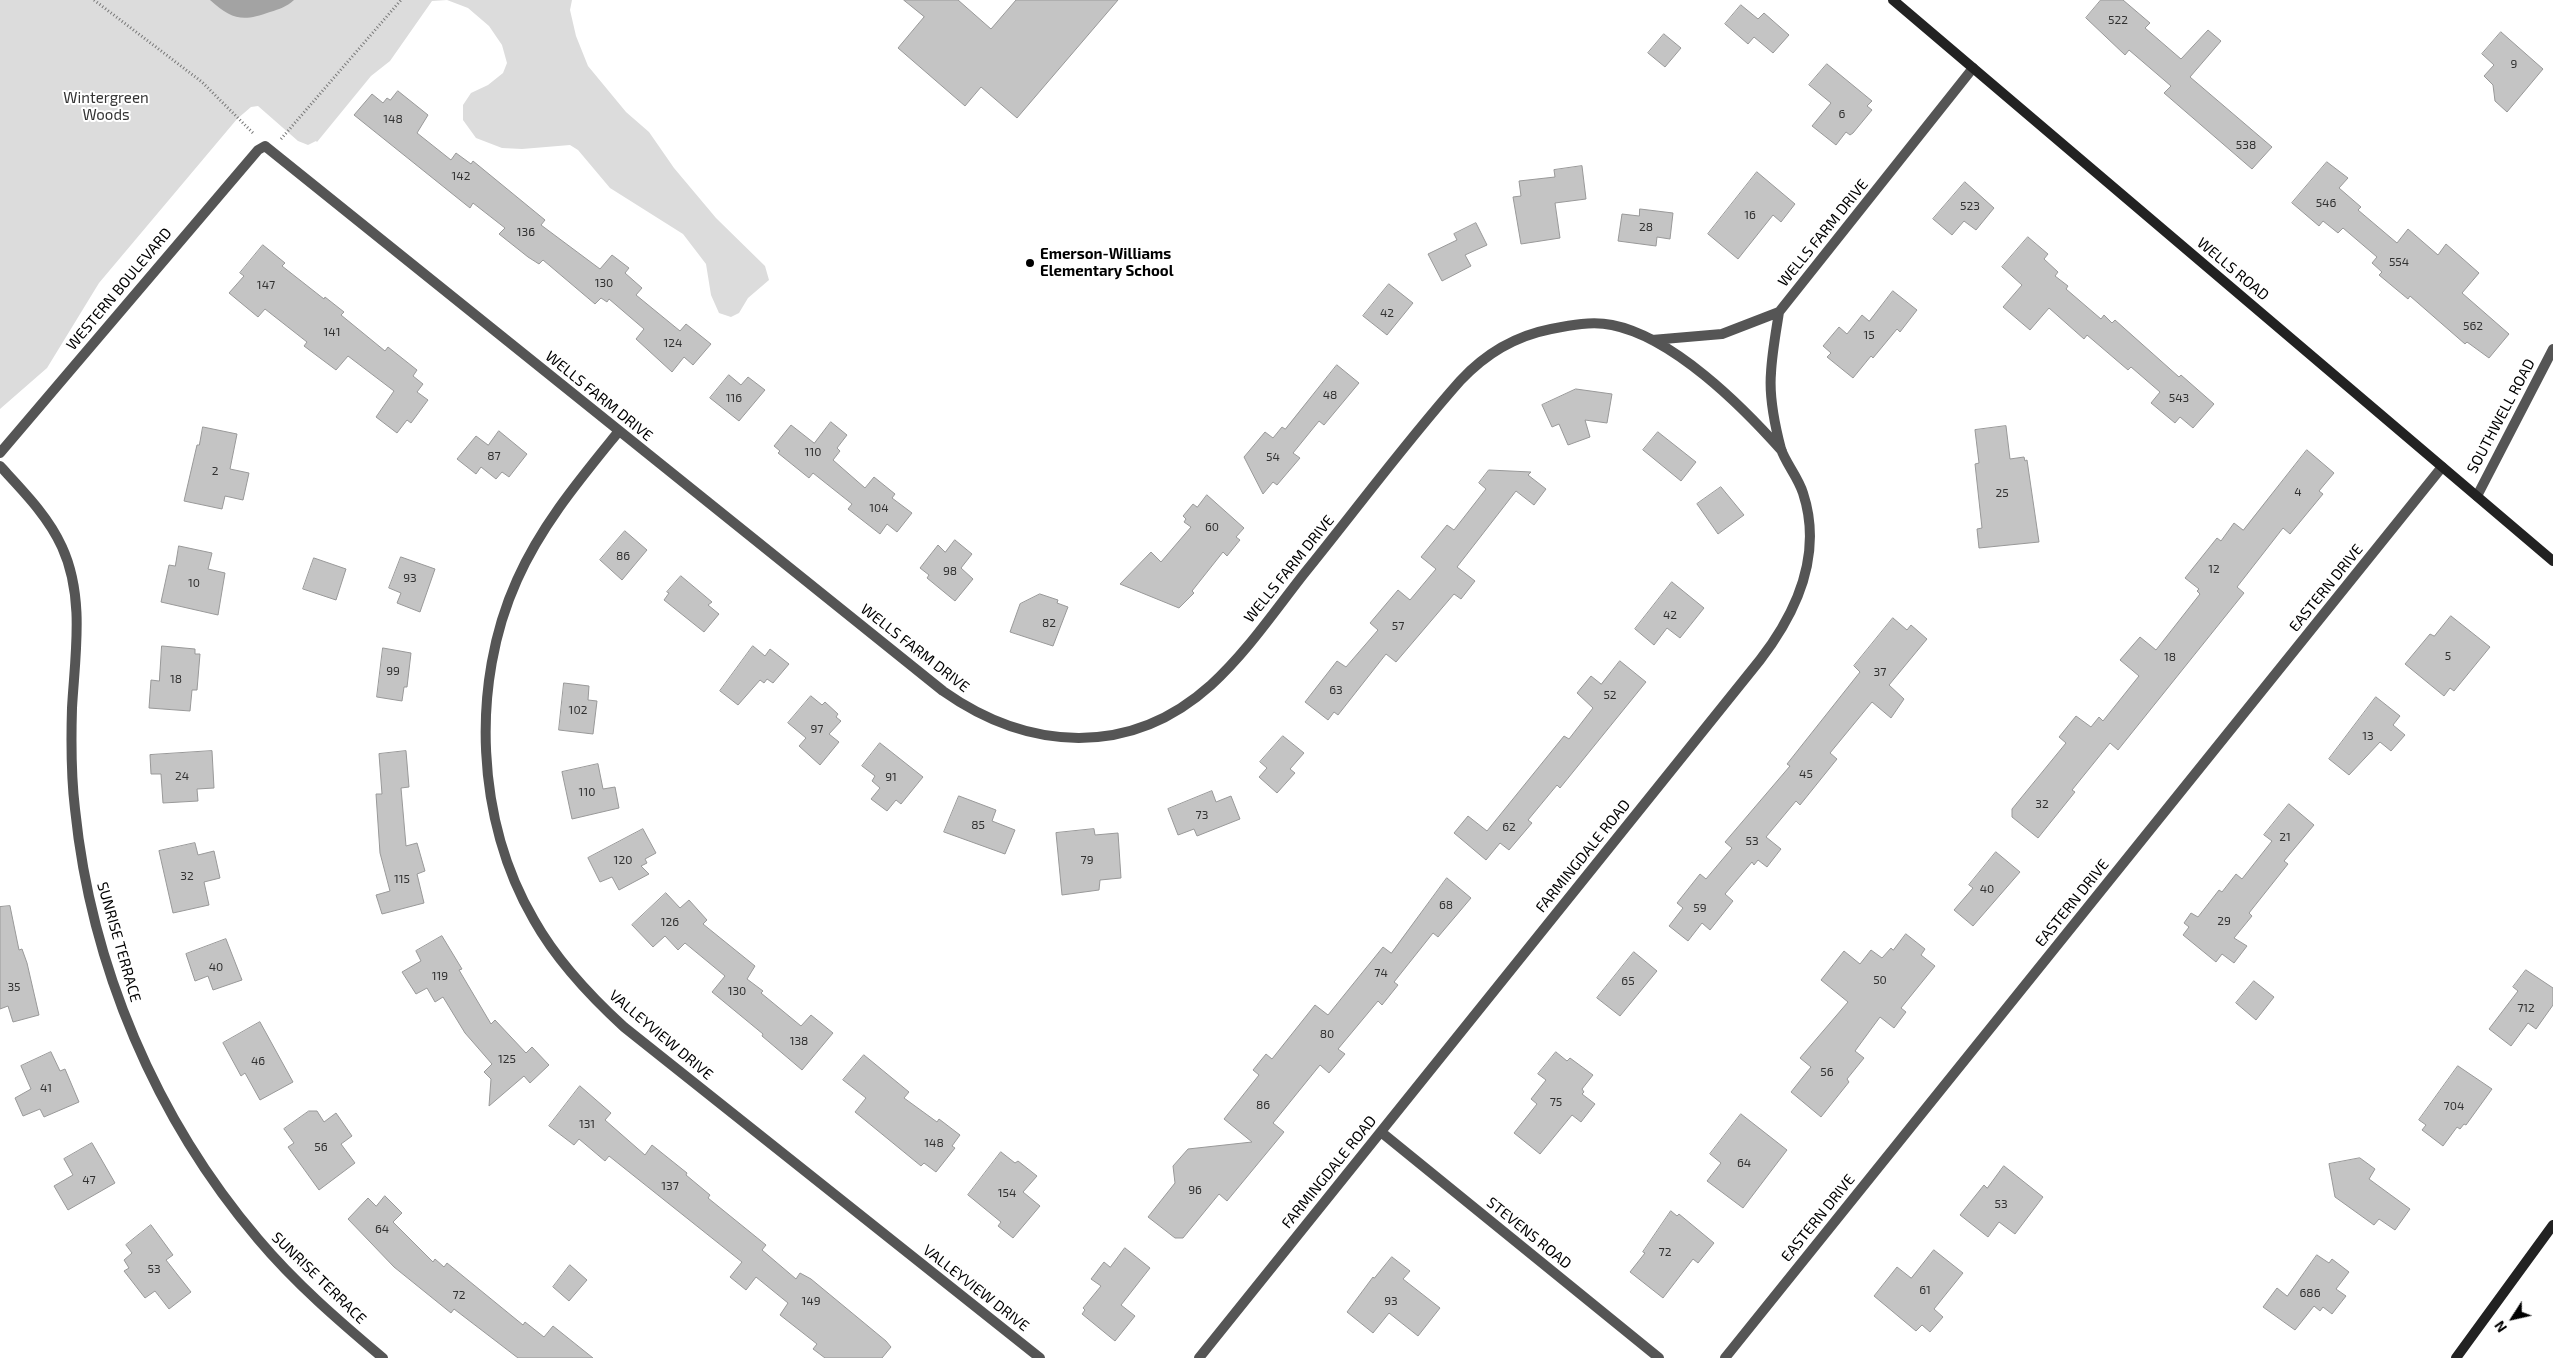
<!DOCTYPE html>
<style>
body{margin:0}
#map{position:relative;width:2553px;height:1358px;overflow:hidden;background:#fff;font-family:"Exo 2",sans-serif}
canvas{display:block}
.north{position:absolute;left:2488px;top:1293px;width:50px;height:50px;-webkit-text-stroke:4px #fff;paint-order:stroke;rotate:235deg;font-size:14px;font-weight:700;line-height:20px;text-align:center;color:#000}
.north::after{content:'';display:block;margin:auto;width:18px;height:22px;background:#000;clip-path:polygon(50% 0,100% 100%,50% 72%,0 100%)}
</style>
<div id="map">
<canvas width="2553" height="1358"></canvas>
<div class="north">N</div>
</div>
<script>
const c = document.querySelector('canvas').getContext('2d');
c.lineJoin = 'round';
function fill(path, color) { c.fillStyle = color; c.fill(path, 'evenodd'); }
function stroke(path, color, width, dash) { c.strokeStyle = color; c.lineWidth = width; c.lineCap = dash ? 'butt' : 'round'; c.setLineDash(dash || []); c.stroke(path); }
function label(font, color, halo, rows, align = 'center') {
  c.font = font + ' "Exo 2",sans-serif'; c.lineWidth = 4; c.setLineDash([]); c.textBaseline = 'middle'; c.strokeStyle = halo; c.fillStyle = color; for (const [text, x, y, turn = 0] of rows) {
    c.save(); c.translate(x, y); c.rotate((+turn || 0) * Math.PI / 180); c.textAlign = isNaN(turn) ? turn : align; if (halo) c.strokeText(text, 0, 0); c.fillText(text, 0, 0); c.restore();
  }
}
const green = new Path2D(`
 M0,0H572L570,10L576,36L588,66L626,112L649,132L674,168L716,218L765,266L769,280L748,298L739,313L731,317L719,313L711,295L706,264L683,234L610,188L578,150L570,145L522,149L502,148L476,138L463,120V105L471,93L488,85L503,73L507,63L502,45L489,26L468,8L447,0L432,1L390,61L371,76L317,142L316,141L308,145L298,141L258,106L251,107L237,119L99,283L47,368L0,409Z`);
const water = new Path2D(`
 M210,0H294C286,7 280,9 270,12C243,22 232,20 210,0Z`);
const building = new Path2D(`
 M904,0H958L991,29L1016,0H1118L1017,118L981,87L965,106L898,48L924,17Z
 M2101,0H2123L2150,23L2145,28L2181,59L2208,30L2221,41L2190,77L2272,147L2252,169L2164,93L2171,86L2129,50L2125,55L2086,18Z
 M1741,5L1758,19L1764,13L1789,35L1773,53L1754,37L1748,44L1725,24Z
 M2501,32L2543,69L2507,112L2495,101L2493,85L2484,76L2494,65L2482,54Z
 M1664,34L1681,48L1665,67L1648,53Z
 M1827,64L1872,101L1867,106L1872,110L1853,133L1850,135L1846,132L1836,145L1812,126L1831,103L1809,85Z
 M398,91L428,115L417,133L451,160L456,153L471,164L473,161L545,220L541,225L600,269L612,255L629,268L625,273L642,288L636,295L680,331L686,324L711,344L693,365L684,357L672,372L636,339L644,329L609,299L607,302L601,298L595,304L543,260L539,264L528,257L499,234L505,228L473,203L470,208L354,115L372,94L383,103L387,98L390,100Z
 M2327,162L2348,178L2339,188L2361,207L2358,210L2397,243L2408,229L2438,255L2446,244L2479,273L2462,293L2509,334L2489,358L2467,342L2465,344L2410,296L2408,299L2379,275L2382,272L2372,263L2377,257L2343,228L2338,233L2323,221L2319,226L2292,203Z
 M1582,166L1586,199L1555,203L1560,238L1521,244L1513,197L1521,196L1519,181L1555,177L1554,170Z
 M1757,172L1795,204L1781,222L1773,215L1738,259L1708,234Z
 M1965,182L1994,208L1976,230L1964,221L1952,235L1933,219Z
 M1640,209L1673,213L1670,239L1657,237L1656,246L1618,241L1622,214L1639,216Z
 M1476,223L1487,245L1465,255L1471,266L1442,281L1428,254L1457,240L1454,234Z
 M2028,237L2048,254L2044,259L2058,272L2055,276L2068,286L2066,289L2101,319L2104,315L2112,323L2115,320L2179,377L2181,375L2214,404L2193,428L2180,417L2175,423L2151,403L2160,392L2131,367L2128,370L2087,335L2084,339L2049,308L2030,330L2003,307L2022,285L2002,267Z
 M263,245L285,263L282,266L324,299L325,297L344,312L341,315L385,351L388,347L417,370L413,376L423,384L417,392L428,400L411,423L407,420L397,433L376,417L394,391L348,356L336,370L304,346L307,342L265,309L258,317L229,293L244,276L240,273Z
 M1389,284L1413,303L1387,335L1363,316Z
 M1893,291L1917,310L1900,332L1897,329L1873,358L1871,356L1853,378L1827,357L1831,353L1823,346L1839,327L1847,334L1862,315L1869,321Z
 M1337,365L1359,383L1324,425L1319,421L1293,453L1300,458L1277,485L1273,482L1263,494L1244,457L1265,432L1273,438L1282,427L1285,429Z
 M729,375L741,385L748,377L765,390L739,421L710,398Z
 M1576,389L1612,394L1607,423L1585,420L1590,437L1568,445L1559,424L1552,427L1542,405Z
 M831,422L847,435L837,448L840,451L833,460L865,488L874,477L895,494L892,498L912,513L897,532L887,524L880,534L848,509L852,504L813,473L809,478L778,453L780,451L774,446L791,425L814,443Z
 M2006,426L2010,459L2024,457L2025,461L2027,460L2039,542L1979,548L1977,529L1982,528L1975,464L1979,463L1975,430Z
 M203,427L237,434L230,469L249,473L243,500L225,496L222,509L184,501L197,445H199Z
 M499,431L527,454L509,477L502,472L496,479L481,467L476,474L457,459L476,436L488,445Z
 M1658,432L1696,462L1681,481L1643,450Z
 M2307,450L2334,473L2319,491L2323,494L2290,534L2283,528L2237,587L2244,593L2118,750L2110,743L2072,790L2075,792L2038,838L2012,817V809L2066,743L2059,737L2076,716L2091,727L2099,717L2103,721L2139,676L2120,660L2140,637L2156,650L2200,594L2197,591L2199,589L2185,578L2217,538L2221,541L2234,523L2243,530Z
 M1489,470L1531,472L1528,475L1546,489L1534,505L1516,491L1457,567L1475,581L1461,599L1454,594L1396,662L1386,654L1338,715L1334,712L1328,720L1305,702L1337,661L1346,667L1378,630L1370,623L1398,590L1410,600L1436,569L1421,557L1447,525L1454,530L1486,489L1479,483Z
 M1721,487L1744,515L1718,534L1697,504Z
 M1207,495L1244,528L1236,537L1240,540L1227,556L1223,552L1192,591L1194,593L1179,608L1120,584L1151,552L1161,562L1191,527L1184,522L1186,519L1183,516L1193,504L1197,507Z
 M625,531L647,550L622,580L600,560Z
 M955,540L972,554L961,568L973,579L955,601L927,578L929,575L920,568L938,545L945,552Z
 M179,546L212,553L208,569L225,573L218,615L161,602L169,565L175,566Z
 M401,557L435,569L420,612L397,603L401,593L389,588Z
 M314,558L346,569L336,600L303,589Z
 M681,576L712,602L708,605L719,614L704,632L664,600L669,593L667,592Z
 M1672,582L1704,608L1680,638L1667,628L1654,645L1635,629Z
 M1040,594L1058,600L1057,603L1068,607L1053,646L1010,632L1020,604Z
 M2451,616L2490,647L2454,691L2450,688L2444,696L2405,664L2430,634L2434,636Z
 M1893,618L1907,630L1911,625L1927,639L1889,685L1904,699L1891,718L1872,702L1830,753L1837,759L1800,805L1796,801L1766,837L1781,849L1767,867L1758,860L1754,865L1752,862L1725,894L1733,901L1710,930L1702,923L1688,941L1669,926L1683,908L1677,903L1700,874L1706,879L1732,848L1725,842L1790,766L1787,764L1860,672L1854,666Z
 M162,646L195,649V654H200L197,690H192L190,711L149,708L151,680L159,681Z
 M753,646L765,656L770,649L789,664L773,683L767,679L764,683L760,680L738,705L720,691Z
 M383,648L411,653L407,687H404L402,701L377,697Z
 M1620,661L1646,682L1560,788L1557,785L1528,820L1532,823L1509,850L1500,843L1486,860L1454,833L1468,816L1487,831L1564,736L1569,739L1593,708L1577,693L1591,676L1601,684Z
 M564,683L589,686L588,700L597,701L593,734L559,730Z
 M811,696L822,705L825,702L838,714L836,717L841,721L829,734L839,742L820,765L799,746L806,738L788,723Z
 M2376,697L2400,716L2393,725L2405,735L2391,751L2380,742L2349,775L2329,759Z
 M1283,736L1304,753L1290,769L1295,773L1277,793L1259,777L1267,768L1260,762Z
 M880,743L923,777L901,804L896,800L887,811L871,799L880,788L872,781L875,776L862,766Z
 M212,751L214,788L197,789L198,801L163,803L161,774H151L150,755Z
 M406,751L409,787L401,788L406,846L417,843L425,871L417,874L424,903L382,914L376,895L390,891L380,853L376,794H382L379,754Z
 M598,764L603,789L615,787L619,808L572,819L562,772Z
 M1212,791L1216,802L1231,796L1240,819L1197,836L1194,829L1178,835L1168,809Z
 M959,796L996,810L992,821L1015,830L1005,854L944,832Z
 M2289,804L2314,825L2284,861L2288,864L2249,913L2252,916L2234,938L2247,946L2234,963L2222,954L2216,962L2183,935L2189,927L2184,923L2191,913L2198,917L2219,890L2222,892L2236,874L2242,879L2272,841L2264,835Z
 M643,829L656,853L645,859L647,863L641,866L649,874L619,890L612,877L600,882L588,858Z
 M1094,829L1095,835L1118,833L1121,878L1100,880L1099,890L1062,895L1056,833Z
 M195,843L198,855L214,851L220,878L204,882L209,905L173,913L159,851Z
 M1996,852L2020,872L1973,926L1954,910L1973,888L1969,885Z
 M1447,878L1471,898L1438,937L1433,933L1394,982L1398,985L1382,1005L1378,1001L1338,1049L1345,1054L1329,1073L1320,1065L1273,1123L1284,1132L1227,1201L1219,1194L1183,1238H1175L1148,1217L1175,1183L1173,1166L1188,1149L1252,1142L1224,1119L1259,1075L1253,1070L1266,1054L1272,1059L1315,1005L1328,1015L1383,947L1391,953Z
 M666,893L680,908L689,900L707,920L703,924L755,966L747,979L763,991L761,993L801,1026L811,1015L833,1033L802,1070L762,1036L763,1034L712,992L725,976L685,943L678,950L665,936L653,947L632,925Z
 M10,906L19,950L22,949L27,963L39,1015L13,1022L8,1006L0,1009V907Z
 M1906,934L1925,949L1921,955L1935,966L1901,1008L1906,1012L1894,1028L1880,1017L1855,1051L1864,1058L1847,1079L1849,1082L1821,1117L1791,1092L1811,1067L1800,1058L1848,1002L1821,980L1844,951L1860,964L1871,950L1882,958L1891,948L1893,950Z
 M442,936L462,969L459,970L491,1024L495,1020L526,1053L532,1047L549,1065L530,1083L524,1076L489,1106L491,1079L484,1072L492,1064L465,1033L443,997L435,1002L427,988L416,994L402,972L421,961L416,951Z
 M226,939L242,980L213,990L208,976L195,981L186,954Z
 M1634,952L1657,971L1620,1016L1597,998Z
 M2526,970L2553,988V1005L2536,1029L2528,1023L2511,1046L2489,1029L2518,991L2513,987Z
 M2254,981L2274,997L2256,1020L2236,1003Z
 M260,1022L293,1082L260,1100L245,1073L241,1076L223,1043Z
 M51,1052L60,1071L65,1069L79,1102L44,1117L40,1109L23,1116L15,1098L31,1089L21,1066Z
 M1556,1052L1567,1061L1570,1058L1593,1075L1582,1089L1584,1092L1582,1094L1595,1104L1581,1122L1572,1115L1540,1154L1514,1133L1537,1104L1531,1099L1546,1080L1538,1074Z
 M864,1055L909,1092L904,1098L937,1122L939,1119L960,1135L952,1146L955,1148L936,1172L924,1163L921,1166L855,1112L866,1098L843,1080Z
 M2458,1066L2492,1089L2466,1125L2464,1124L2460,1129L2457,1127L2443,1146L2422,1130L2426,1125L2419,1120Z
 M580,1086L611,1113L605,1120L645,1155L652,1145L687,1173L686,1175L710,1195L708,1198L766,1245L762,1250L796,1279L800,1273L811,1279L886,1341L891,1347L882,1358H825L813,1349L817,1344L780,1315L788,1303L756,1277L746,1290L730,1277L742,1262L609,1156L605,1161L579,1139L574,1145L549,1126Z
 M309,1111H317L324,1122L336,1113L352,1136L341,1144L355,1163L319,1190L288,1147L294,1143L284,1129Z
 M1741,1114L1787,1150L1743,1208L1707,1181L1721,1163L1710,1154Z
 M92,1143L115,1183L68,1210L54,1186L73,1175L64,1159Z
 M1001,1152L1015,1163L1018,1161L1037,1176L1023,1192L1040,1206L1013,1238L998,1226L1001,1222L968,1195Z
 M2360,1158L2375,1169L2369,1179L2410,1209L2395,1230L2379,1219L2374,1225L2335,1197L2329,1164Z
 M2004,1166L2043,1197L2015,1234L1999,1222L1988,1237L1960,1215L1984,1185L1987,1188Z
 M385,1196L402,1213L393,1222L433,1262L435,1259L444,1267L447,1263L523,1325L525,1322L544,1337L553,1326L593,1358H518L454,1309L451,1313L394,1267L348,1219L368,1198L376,1206Z
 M1671,1211L1677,1216L1679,1214L1714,1243L1698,1263L1693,1259L1663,1298L1630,1272L1645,1253L1643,1252Z
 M151,1225L173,1255L166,1260L191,1292L169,1309L155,1291L145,1298L124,1271L129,1268L124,1260L132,1253L126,1245Z
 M1125,1248L1150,1268L1121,1305L1135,1316L1115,1341L1082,1314L1085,1310L1083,1308L1101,1286L1091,1279L1104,1262L1110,1267Z
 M1934,1250L1963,1273L1934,1309L1943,1317L1930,1332L1922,1325L1916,1331L1874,1296L1897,1267L1911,1278Z
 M2317,1255L2329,1263L2332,1259L2349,1272L2336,1289L2346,1296L2332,1314L2323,1307L2320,1311L2314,1306L2295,1330L2263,1307L2277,1288L2287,1296Z
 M1392,1257L1410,1271L1403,1279L1440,1308L1418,1336L1389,1313L1373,1333L1347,1312L1373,1277L1374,1278Z
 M570,1265L587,1280L569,1301L553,1287Z`);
const path = new Path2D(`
 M94,0L202,82L253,133
 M281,139L401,0`);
const street = new Path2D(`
 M1652,340L1722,334L1779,312L1973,68
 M619,431C581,478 542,524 517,580C470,684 476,821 534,920C557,961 589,995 624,1027L1040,1358
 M0,453L258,150L265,146L943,691C1028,751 1130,758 1211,685C1246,653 1274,612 1303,575C1355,511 1405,443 1460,381C1485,354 1515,336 1551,329C1571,325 1592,321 1612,325C1673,337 1742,406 1782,451
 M0,466C23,491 48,516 62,547C85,597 75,655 72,708C71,741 71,776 75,809C91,966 156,1119 258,1239C295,1283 339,1321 383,1358
 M2477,496L2553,349
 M1381,1132L1659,1358
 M1199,1358L1760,660C1797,612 1823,554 1803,493C1798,477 1785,462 1781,449C1775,426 1769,396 1771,373C1772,353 1776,332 1779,312
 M1725,1358L2442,467`);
const secondary = new Path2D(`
 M1893,0L2553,561
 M2456,1358L2553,1225`);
const markers = [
 [1030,263,5,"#000"]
];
const numberNames = [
 ["522",2118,20],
 ["9",2514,64],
 ["6",1842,114],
 ["148",393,119],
 ["538",2246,145],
 ["142",461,176],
 ["546",2326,203],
 ["523",1970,206],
 ["16",1750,215],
 ["28",1646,227],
 ["136",526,232],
 ["554",2399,262],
 ["130",604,283],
 ["147",266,285],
 ["42",1387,313],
 ["562",2473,326],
 ["141",332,332],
 ["15",1869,335],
 ["124",673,343],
 ["48",1330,395],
 ["116",734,398],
 ["543",2179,398],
 ["110",813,452],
 ["87",494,456],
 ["54",1273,457],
 ["2",215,471],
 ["4",2298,492],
 ["25",2002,493],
 ["104",879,508],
 ["60",1212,527],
 ["86",623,556],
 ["12",2214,569],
 ["98",950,571],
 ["93",410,578],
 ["10",194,583],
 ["42",1670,615],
 ["82",1049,623],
 ["57",1398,626],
 ["5",2448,656],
 ["18",2170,657],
 ["99",393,671],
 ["37",1880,672],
 ["18",176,679],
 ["63",1336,690],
 ["52",1610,695],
 ["102",578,710],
 ["97",817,729],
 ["13",2368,736],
 ["45",1806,774],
 ["24",182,776],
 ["91",891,777],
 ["110",587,792],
 ["32",2042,804],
 ["73",1202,815],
 ["85",978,825],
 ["62",1509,827],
 ["21",2285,837],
 ["53",1752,841],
 ["120",623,860],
 ["79",1087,860],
 ["32",187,876],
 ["115",402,879],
 ["40",1987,889],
 ["68",1446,905],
 ["59",1700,908],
 ["29",2224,921],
 ["126",670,922],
 ["40",216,967],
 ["74",1381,973],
 ["119",440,976],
 ["50",1880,980],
 ["65",1628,981],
 ["35",14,987],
 ["130",737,991],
 ["712",2526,1008],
 ["80",1327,1034],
 ["138",799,1041],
 ["125",507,1059],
 ["46",258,1061],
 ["56",1827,1072],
 ["41",46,1088],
 ["75",1556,1102],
 ["86",1263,1105],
 ["704",2454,1106],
 ["131",587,1124],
 ["148",934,1143],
 ["56",321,1147],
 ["64",1744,1163],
 ["47",89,1180],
 ["137",670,1186],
 ["96",1195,1190],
 ["154",1007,1193],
 ["53",2001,1204],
 ["64",382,1229],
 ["72",1665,1252],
 ["53",154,1269],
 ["61",1925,1290],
 ["686",2310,1293],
 ["72",459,1295],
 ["149",811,1301],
 ["93",1391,1301]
];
const parkNames = [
 ["Wintergreen",106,98],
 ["Woods",106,115]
];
const streetNames = [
 ["WELLS FARM DRIVE",1823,233,-51],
 ["WELLS ROAD",2233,269,40],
 ["WESTERN BOULEVARD",119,289,-50],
 ["WELLS FARM DRIVE",599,396,39],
 ["SOUTHWELL ROAD",2501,416,-62],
 ["WELLS FARM DRIVE",1289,569,-51],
 ["EASTERN DRIVE",2326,588,-51],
 ["WELLS FARM DRIVE",915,648,38],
 ["FARMINGDALE ROAD",1583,856,-51],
 ["EASTERN DRIVE",2072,903,-51],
 ["SUNRISE TERRACE",119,942,74],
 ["VALLEYVIEW DRIVE",661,1035,40],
 ["FARMINGDALE ROAD",1329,1172,-51],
 ["EASTERN DRIVE",1818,1218,-51],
 ["STEVENS ROAD",1529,1233,39],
 ["SUNRISE TERRACE",319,1278,44],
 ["VALLEYVIEW DRIVE",976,1288,38]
];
const poiNames = [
 ["Emerson-Williams",1040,254],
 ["Elementary School",1040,271]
];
fill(green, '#dcdcdc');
fill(water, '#a3a3a3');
fill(building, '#c4c4c4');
stroke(building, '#999', 1);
stroke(path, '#777', 3, [1, 2.5]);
stroke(street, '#555', 10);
stroke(secondary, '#222', 10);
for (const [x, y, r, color] of markers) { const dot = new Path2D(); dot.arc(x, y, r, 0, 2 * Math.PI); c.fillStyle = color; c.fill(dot); stroke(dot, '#fff', 2); }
label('12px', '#313131', null, numberNames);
label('15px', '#333', '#fff', parkNames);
label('15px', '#000', '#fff', streetNames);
label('bold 15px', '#000', '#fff', poiNames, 'left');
</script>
